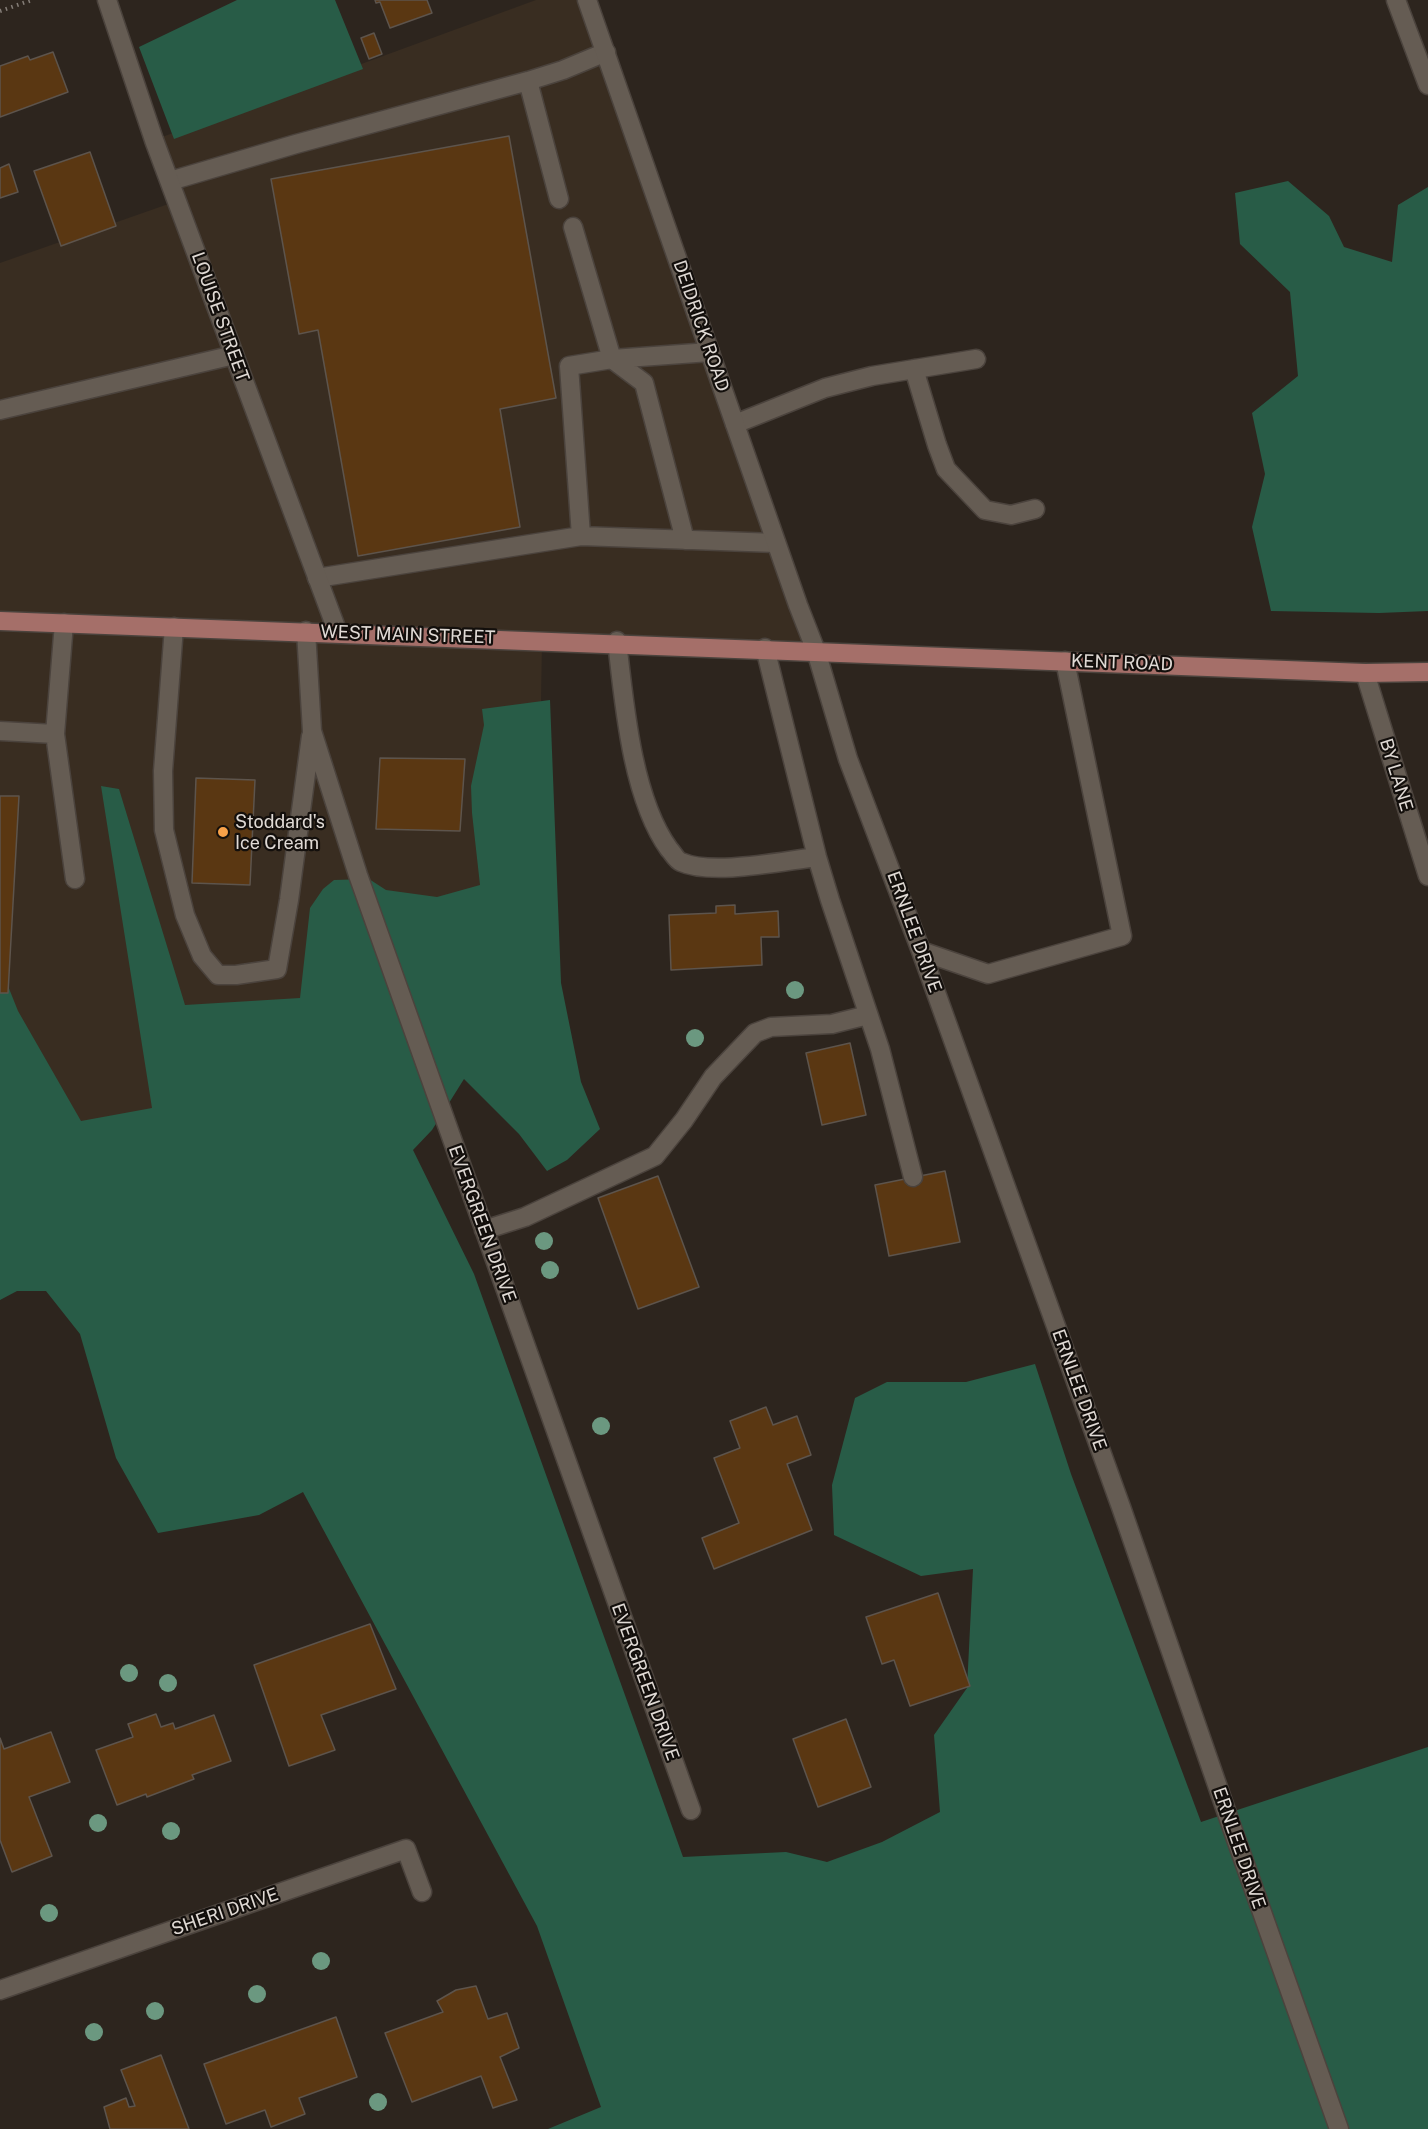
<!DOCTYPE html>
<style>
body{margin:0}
canvas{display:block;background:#2d251e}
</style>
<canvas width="1428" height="2129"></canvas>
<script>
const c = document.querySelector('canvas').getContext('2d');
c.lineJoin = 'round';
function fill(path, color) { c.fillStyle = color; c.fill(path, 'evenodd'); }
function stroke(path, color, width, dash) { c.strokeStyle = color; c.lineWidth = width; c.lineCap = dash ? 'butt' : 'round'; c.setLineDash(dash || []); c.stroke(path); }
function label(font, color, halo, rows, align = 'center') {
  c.font = font + ' "Public Sans",sans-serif'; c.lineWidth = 4.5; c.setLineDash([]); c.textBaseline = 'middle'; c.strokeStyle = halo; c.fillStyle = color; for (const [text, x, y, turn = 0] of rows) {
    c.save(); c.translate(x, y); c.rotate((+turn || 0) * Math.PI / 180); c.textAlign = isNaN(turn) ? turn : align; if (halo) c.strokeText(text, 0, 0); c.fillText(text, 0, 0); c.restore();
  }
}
const built = new Path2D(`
 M536,0H587L816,651L542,640L541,700L565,1041L95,1217L0,1080V263L177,201L154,140Z`);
const green = new Path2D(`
 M237,0H335L363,69L174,139L139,47Z
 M1288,181L1329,216L1344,247L1392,262L1398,205L1428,187V611L1379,613L1271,611L1252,527L1265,474L1252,413L1298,376L1290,292L1240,244L1235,193Z
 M550,700L561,983L581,1082L600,1129L567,1160L547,1171L519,1134L464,1079L432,1130L413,1150L474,1274L683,1857L786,1852L827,1862L882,1842L940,1812L934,1735L967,1688L973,1569L921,1576L834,1535L832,1485L855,1398L887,1382H966L1035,1364L1071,1474L1201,1822L1428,1747V2129H548L601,2107L537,1926L303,1492L259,1515L158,1533L116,1458L80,1334L46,1291H17L0,1300V993H8V986L18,1011L81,1121L152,1108L101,786L119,789L185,1005L300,998L310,908L323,889L334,880L369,879L386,890L437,897L480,885L472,813L471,786L484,725L482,709Z`);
const building = new Path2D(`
 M375,0H427L432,13L390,28L380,2L376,3Z
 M374,33L382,54L369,59L361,38Z
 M53,52L68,92L0,117V66L28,56L30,60Z
 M509,136L556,398L500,409L520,527L358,556L318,330L299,334L271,179Z
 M90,152L116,226L61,246L34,171Z
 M9,164L18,192L0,198V168Z
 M380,758L465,759L460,831L376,829Z
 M196,778L255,780L250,885L192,883Z
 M0,796H19L8,993H0Z
 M735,905V914L778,911L779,937H761L762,965L671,970L669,915L716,913V906Z
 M850,1043L866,1115L822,1125L806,1053Z
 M945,1171L960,1242L889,1256L875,1185Z
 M658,1176L699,1287L638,1309L598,1198Z
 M766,1407L773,1425L797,1416L811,1455L787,1464L812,1530L714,1569L702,1538L739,1523L714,1458L740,1448L730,1421Z
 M938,1593L970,1686L910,1706L894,1660L882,1664L866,1617Z
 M370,1624L396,1689L321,1715L335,1750L289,1766L254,1665Z
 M156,1714L161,1727L173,1723L175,1729L214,1715L231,1761L192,1775L194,1779L147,1797L146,1794L117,1805L96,1750L133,1737L128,1724Z
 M846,1719L871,1787L818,1807L793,1739Z
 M51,1732L70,1782L29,1797L52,1856L12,1872L0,1840V1738L4,1749Z
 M476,1986L488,2019L507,2013L519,2048L500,2057L517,2100L493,2108L481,2076L412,2102L385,2033L443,2012L437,2001L456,1990Z
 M336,2017L357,2077L299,2098L305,2114L271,2127L265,2110L226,2124L204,2064Z
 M161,2055L189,2129H110L104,2107L126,2098L129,2107L135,2106L121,2070Z`);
const path = new Path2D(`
 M0,11L32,0`);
const service = new Path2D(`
 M528,81L559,199
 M170,181L296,144L528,81L563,70L606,52
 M573,227L612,359L644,383L685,540
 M914,369L937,445L946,469L985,510L1011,515L1035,509
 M0,410L234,355
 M735,424L825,388L872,376L976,359
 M581,536L569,366L612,359L710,352
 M317,578L581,536L776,543
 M64,623L55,734L75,879
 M174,627L163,771L164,830L185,915L202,956L218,975H236L277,969L289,900L311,736
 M306,631L312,731L358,875L691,1810
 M617,641C624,703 632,798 669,849C673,853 676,860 681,862C712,876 782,861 817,857
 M765,648L817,857L830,900L880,1049L913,1177
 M816,651L848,759L921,951L1121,1507L1231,1825L1339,2129
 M1365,673L1428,876
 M0,731L55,734
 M921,951L988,974L1122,936L1065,661
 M484,1230L525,1217L655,1156L684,1120L713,1077L755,1033L771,1027L832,1024L868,1015`);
const minor = new Path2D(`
 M107,0L154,140L338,633
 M587,0L798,605L816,651
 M1396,0L1428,85
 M0,1990L406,1849L422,1892`);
const primary = new Path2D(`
 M0,621C455,636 910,653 1365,673L1428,672`);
const trees = [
 [795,990],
 [695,1038],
 [544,1241],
 [550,1270],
 [601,1426],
 [129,1673],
 [168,1683],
 [98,1823],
 [171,1831],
 [49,1913],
 [321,1961],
 [257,1994],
 [155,2011],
 [94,2032],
 [378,2102]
];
const markers = [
 [223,832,6,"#f7a149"]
];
const streetNames = [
 ["LOUISE STREET",220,317,70],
 ["DEIDRICK ROAD",701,326,71],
 ["WEST MAIN STREET",408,635,2],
 ["KENT ROAD",1122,663,2],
 ["BY LANE",1396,775,73],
 ["ERNLEE DRIVE",914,932,70],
 ["EVERGREEN DRIVE",482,1224,70],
 ["ERNLEE DRIVE",1079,1390,70],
 ["EVERGREEN DRIVE",645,1682,70],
 ["ERNLEE DRIVE",1239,1848,71],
 ["SHERI DRIVE",225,1912,-19]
];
const poiNames = [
 ["Stoddard's",235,822],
 ["Ice Cream",235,843]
];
fill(built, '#392d21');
fill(green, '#285c47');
fill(building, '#5a3712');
stroke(building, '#5d544c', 1.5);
stroke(service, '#4b433d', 21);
stroke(minor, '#4b433d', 21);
stroke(primary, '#4b433d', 21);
stroke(path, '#847d77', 4, [1.5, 4.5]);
stroke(service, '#655c53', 18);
stroke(minor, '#655c53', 18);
stroke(primary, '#a56f69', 18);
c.fillStyle = '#6b9880';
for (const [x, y] of trees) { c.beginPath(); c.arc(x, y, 9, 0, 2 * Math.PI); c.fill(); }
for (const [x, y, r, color] of markers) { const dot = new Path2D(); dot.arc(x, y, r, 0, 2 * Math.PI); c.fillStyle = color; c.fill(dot); stroke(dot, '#130f0c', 2); }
label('18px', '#e0dad5', '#130f0c', streetNames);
label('18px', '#e0dad5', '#130f0c', poiNames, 'left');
</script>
